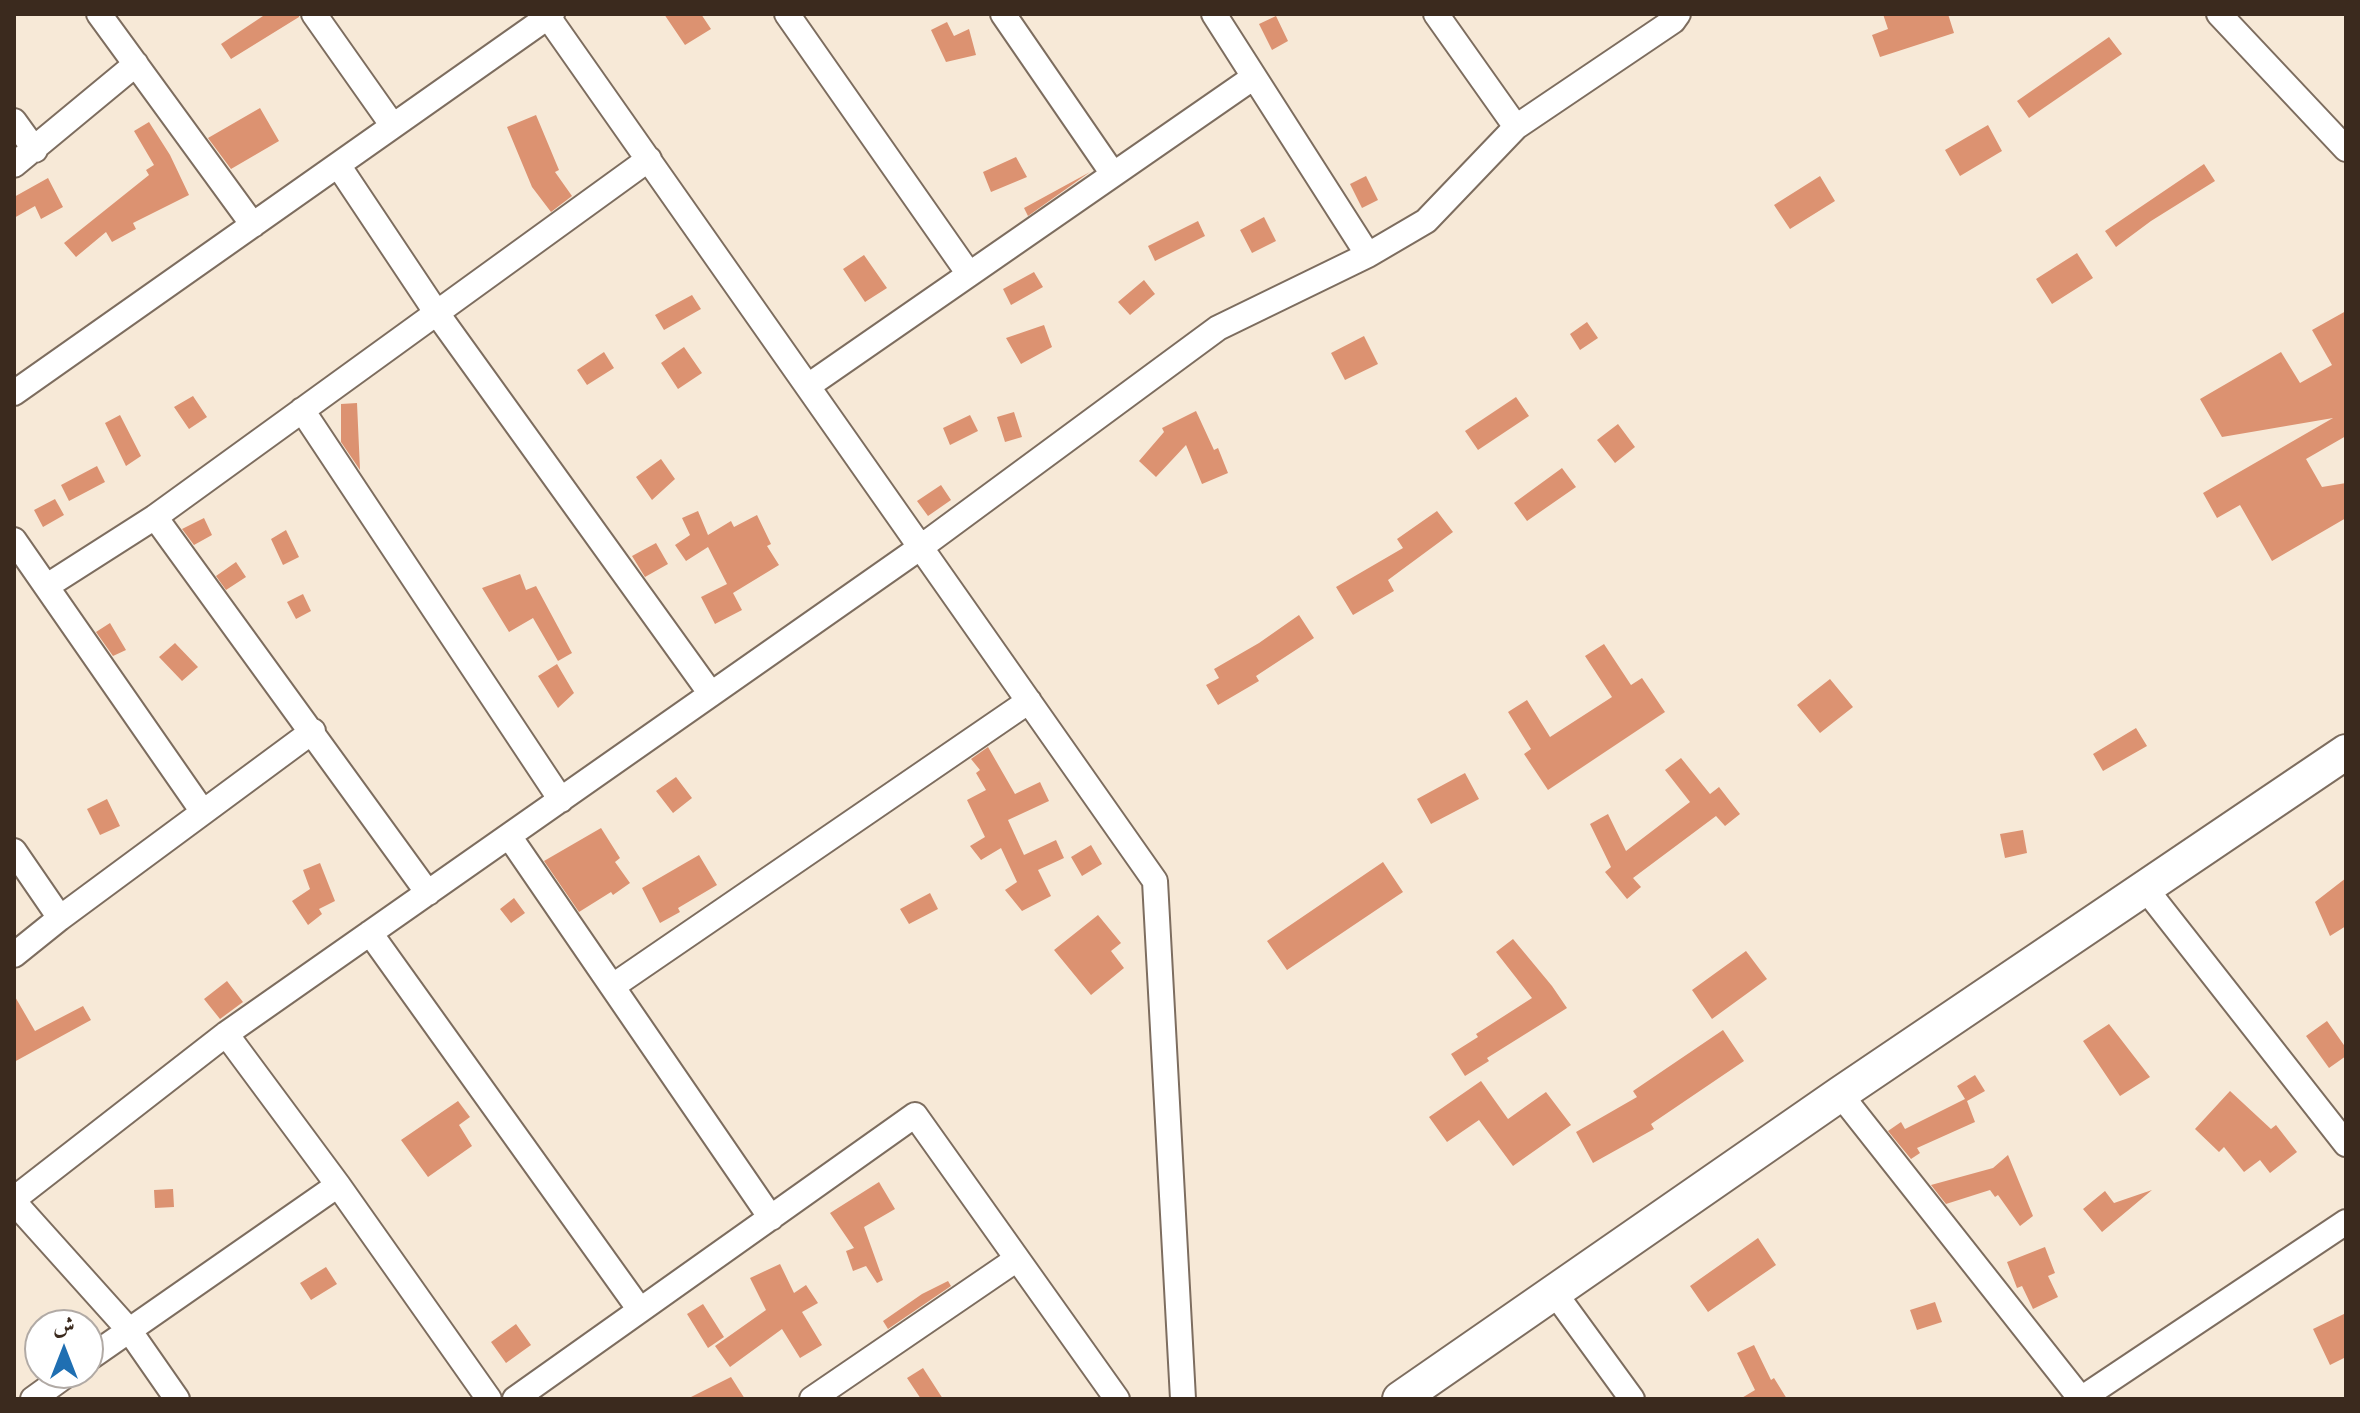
<!DOCTYPE html>
<meta charset="utf-8">
<style>
body{margin:0}
#map{position:relative;width:2360px;height:1413px;overflow:hidden;background:#f7e9d7;font-family:"Libre Bodoni",Amiri,serif}
canvas{display:block}
.frame{position:absolute;inset:0;border:16px solid #3b2a1e;pointer-events:none}
.north{position:absolute;left:24px;top:1309px;width:80px;height:80px;box-sizing:border-box;background:#fff;border:2px solid #b1aaa5;border-radius:50%;rotate:0deg;font-size:22px;font-weight:700;line-height:32px;text-align:center;color:#3b2a1e}
.north::after{content:'';display:block;margin:auto;width:28px;height:36px;background:#1f6fb2;clip-path:polygon(50% 0,100% 100%,50% 72%,0 100%)}
</style>
<div id="map">
<canvas width="2360" height="1413"></canvas>
<div class="frame"></div>
<div class="north">ش</div>
</div>
<script>
const c = document.querySelector('canvas').getContext('2d');
c.lineJoin = 'round';
function fill(path, color) { c.fillStyle = color; c.fill(path, 'evenodd'); }
function stroke(path, color, width, dash) { c.strokeStyle = color; c.lineWidth = width; c.lineCap = dash ? 'butt' : 'round'; c.setLineDash(dash || []); c.stroke(path); }
const building = new Path2D(`
 M266,14H299V17L231,59L221,44Z
 M664,14H701L711,29L685,45Z
 M1883,14H1948L1954,33L1880,57L1872,35L1888,29Z
 M1276,16L1288,41L1272,50L1259,24Z
 M947,22L954,36L969,29L976,55L946,62L931,30Z
 M2109,37L2122,54L2029,118L2017,101Z
 M260,108L279,141L231,169L208,138Z
 M536,115L559,170L555,172L572,196L551,212L532,187L507,127Z
 M149,122L170,155L189,195L133,223L136,229L112,242L106,232L76,257L64,243L149,175L146,170L154,165L134,131Z
 M1988,125L2002,151L1960,176L1945,150Z
 M1016,157L1027,177L991,192L983,172Z
 M2204,164L2215,181L2151,221L2116,247L2105,231Z
 M1090,172L1028,216L1024,208Z
 M1366,176L1378,200L1362,208L1350,184Z
 M1820,176L1835,201L1790,229L1774,205Z
 M48,178L63,207L41,219L35,206L14,218V197Z
 M1264,217L1276,241L1252,253L1240,230Z
 M1198,221L1205,236L1155,261L1148,246Z
 M2077,253L2093,278L2052,304L2036,279Z
 M864,255L887,288L865,302L843,269Z
 M1034,272L1043,287L1011,305L1003,289Z
 M1144,280L1155,294L1130,315L1118,302Z
 M692,295L701,309L664,330L655,315Z
 M2346,311V436L2306,459L2322,487L2346,483V518L2272,561L2240,505L2217,518L2203,493L2333,418L2222,437L2200,399L2281,352L2300,383L2332,365L2312,330Z
 M1587,322L1598,338L1580,350L1570,334Z
 M1044,325L1052,347L1021,364L1006,338Z
 M1364,336L1378,364L1345,380L1331,353Z
 M684,347L702,373L678,389L661,363Z
 M604,352L614,368L587,385L577,370Z
 M193,396L207,417L189,429L174,407Z
 M1516,397L1529,416L1478,450L1465,431Z
 M357,403L360,470L341,442V404Z
 M1196,411L1214,450L1218,448L1228,473L1202,484L1186,445L1156,477L1139,461L1164,432L1162,428Z
 M1014,412L1022,437L1005,442L997,417Z
 M120,415L141,456L126,466L105,423Z
 M970,415L978,431L950,445L943,428Z
 M1618,424L1635,447L1615,463L1597,440Z
 M661,459L675,479L652,500L636,477Z
 M97,466L105,482L69,501L61,485Z
 M1562,468L1576,487L1527,521L1514,503Z
 M941,485L951,500L928,516L917,501Z
 M55,499L64,515L43,527L34,510Z
 M698,511L708,535L731,521L734,527L757,515L771,544L767,546L779,565L733,593L742,610L715,624L701,597L727,584L708,547L686,561L675,545L690,535L682,518Z
 M1437,511L1453,532L1388,580L1394,591L1353,615L1336,587L1403,548L1397,539Z
 M204,518L212,535L194,545L182,529Z
 M286,530L299,557L283,565L271,539Z
 M656,543L668,564L645,577L632,556Z
 M236,562L246,577L226,590L216,576Z
 M520,574L526,590L536,586L572,653L558,661L533,618L509,632L482,588Z
 M303,594L311,611L296,619L287,602Z
 M1299,615L1314,638L1256,676L1259,681L1218,705L1206,685L1219,678L1214,669L1259,643Z
 M110,623L126,650L113,656L96,632Z
 M175,643L198,667L182,681L159,657Z
 M1604,644L1631,685L1642,678L1665,712L1548,790L1524,754L1531,749L1508,712L1527,700L1550,737L1612,697L1585,656Z
 M557,664L574,693L558,708L538,676Z
 M1830,679L1853,707L1820,733L1797,705Z
 M2136,728L2147,746L2103,771L2093,754Z
 M988,747L1015,794L1040,782L1049,801L1008,820L1024,855L1056,840L1064,858L1038,870L1051,896L1022,911L1005,890L1017,882L1001,848L981,860L970,846L985,837L967,800L986,790L976,773L980,770L971,759Z
 M1681,758L1710,794L1719,787L1740,814L1725,826L1716,816L1633,878L1641,887L1627,899L1605,872L1611,867L1590,824L1608,814L1626,851L1690,802L1665,770Z
 M1465,773L1479,799L1431,824L1417,799Z
 M676,777L692,798L673,813L656,791Z
 M107,799L120,826L100,835L87,809Z
 M601,828L620,858L615,862L630,883L613,895L611,892L579,912L544,861Z
 M2023,830L2027,853L2005,858L2000,834Z
 M1091,845L1102,864L1082,876L1071,857Z
 M699,855L717,885L678,908L680,912L660,923L642,888Z
 M1383,862L1403,892L1287,970L1267,941Z
 M320,863L335,901L319,909L322,914L308,925L292,901L310,889L303,870Z
 M2346,878V926L2330,936L2315,902Z
 M930,893L938,909L909,924L900,909Z
 M514,898L525,913L511,923L500,909Z
 M1098,915L1121,943L1111,951L1124,968L1091,995L1054,950Z
 M1513,939L1552,986L1567,1008L1487,1058L1489,1061L1465,1076L1451,1054L1478,1037L1476,1034L1532,998L1496,952Z
 M1746,951L1767,979L1712,1019L1692,990Z
 M227,981L243,1002L220,1019L204,999Z
 M14,995L35,1031L83,1006L91,1020L14,1062Z
 M2327,1021L2346,1048V1056L2329,1068L2306,1036Z
 M2109,1024L2150,1077L2120,1096L2083,1041Z
 M1723,1030L1744,1061L1651,1124L1654,1129L1593,1163L1576,1132L1637,1097L1633,1091Z
 M1975,1075L1985,1091L1967,1101L1975,1122L1917,1148L1920,1153L1911,1159L1888,1131L1901,1122L1905,1129L1965,1099L1957,1086Z
 M1481,1081L1508,1119L1546,1092L1571,1125L1513,1166L1479,1120L1447,1142L1429,1117Z
 M2230,1091L2271,1129L2276,1125L2297,1152L2270,1173L2260,1160L2244,1172L2224,1147L2219,1152L2195,1129Z
 M458,1101L470,1117L459,1125L472,1146L428,1177L401,1140Z
 M2008,1155L2033,1216L2020,1226L1998,1195L1995,1197L1990,1190L1946,1204L1931,1185L1993,1168Z
 M879,1182L895,1209L864,1227L883,1280L877,1283L866,1266L853,1271L846,1251L854,1248L830,1213Z
 M173,1189L174,1207L155,1208L154,1190Z
 M2152,1190L2102,1232L2083,1209L2105,1191L2114,1203Z
 M1758,1238L1776,1265L1708,1312L1690,1286Z
 M2045,1247L2055,1273L2048,1276L2058,1297L2033,1309L2022,1286L2017,1288L2007,1262Z
 M780,1264L794,1293L806,1285L818,1303L802,1312L822,1345L800,1358L782,1329L730,1367L715,1346L766,1310L750,1278Z
 M326,1267L337,1284L311,1300L300,1283Z
 M948,1281L951,1286L888,1329L883,1321L922,1294Z
 M1935,1302L1942,1322L1917,1330L1910,1310Z
 M703,1304L724,1337L708,1348L687,1314Z
 M2346,1313V1357L2330,1365L2313,1329Z
 M516,1324L531,1345L506,1363L491,1342Z
 M1754,1345L1771,1380L1774,1378L1787,1399H1740L1755,1390L1737,1353Z
 M923,1368L943,1399H921L907,1378Z
 M731,1377L745,1399H687Z`);
const street = new Path2D(`
 M99,14L253,225
 M314,14L393,126
 M546,14L1155,881L1183,1399
 M787,14L969,274
 M1003,14L1113,174
 M1214,14L1368,255
 M1436,14L1516,127
 M2219,14L2346,149
 M14,121L35,150
 M14,165L136,64
 M338,165L436,312L711,694
 M808,386L1254,77
 M14,393L552,14
 M302,410L561,800
 M155,517L428,893
 M14,540L203,812
 M47,586L155,517L649,159
 M509,836L771,1218
 M14,851L60,918
 M2145,888L2346,1144
 M370,933L640,1310
 M14,955L60,918L313,731
 M613,986L1029,701
 M226,1034L338,1185L489,1399
 M1840,1094L2081,1399
 M14,1199L226,1034L921,547L1218,328L1368,255L1426,221L1516,127L1673,21L1678,14
 M14,1202L129,1330L177,1399
 M1554,1292L1632,1399
 M88,1359L338,1185
 M33,1399L69,1373
 M515,1399L915,1115L1117,1399
 M812,1399L1017,1259
 M2081,1399L2346,1222`);
const secondary = new Path2D(`
 M1400,1399L1840,1094L2346,752`);
fill(building, '#dc9271');
stroke(street, '#7d6d5f', 28);
stroke(secondary, '#7d6d5f', 38);
stroke(street, '#fff', 24);
stroke(secondary, '#fff', 34);
</script>
